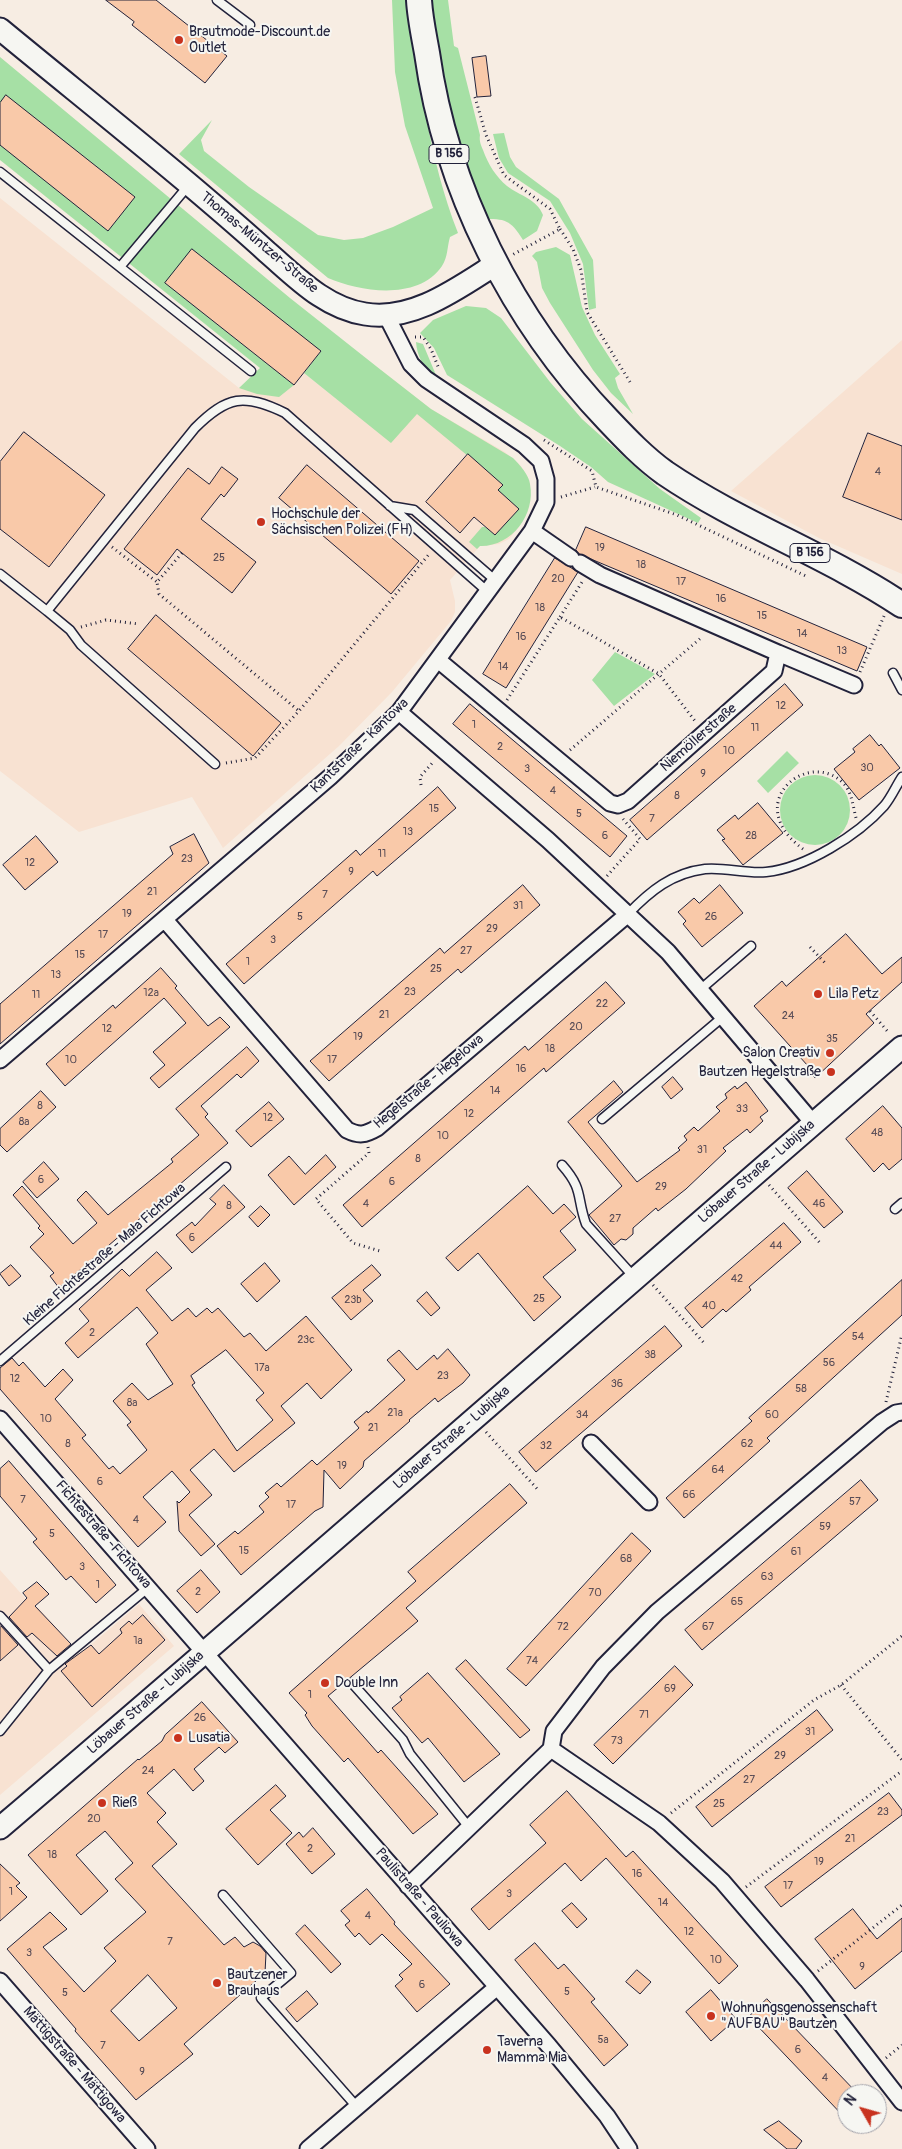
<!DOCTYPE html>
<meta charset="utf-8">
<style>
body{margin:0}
#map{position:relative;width:902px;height:2149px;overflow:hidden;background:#f7ede3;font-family:Pangolin,sans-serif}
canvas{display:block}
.north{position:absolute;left:837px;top:2084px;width:50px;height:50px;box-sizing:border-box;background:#f6f6f2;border:1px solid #a1a1a9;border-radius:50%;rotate:308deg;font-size:14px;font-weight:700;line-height:20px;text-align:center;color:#22223b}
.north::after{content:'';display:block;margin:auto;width:18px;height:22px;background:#c8321e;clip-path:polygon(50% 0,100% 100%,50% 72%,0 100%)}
</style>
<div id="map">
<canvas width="902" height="2149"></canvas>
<div class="north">N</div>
</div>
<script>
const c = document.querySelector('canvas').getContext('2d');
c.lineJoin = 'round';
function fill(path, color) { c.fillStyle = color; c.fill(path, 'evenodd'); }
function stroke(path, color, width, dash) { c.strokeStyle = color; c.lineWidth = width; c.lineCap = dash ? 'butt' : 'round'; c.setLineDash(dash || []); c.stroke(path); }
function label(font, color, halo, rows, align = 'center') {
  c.font = font + ' Pangolin,sans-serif'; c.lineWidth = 4; c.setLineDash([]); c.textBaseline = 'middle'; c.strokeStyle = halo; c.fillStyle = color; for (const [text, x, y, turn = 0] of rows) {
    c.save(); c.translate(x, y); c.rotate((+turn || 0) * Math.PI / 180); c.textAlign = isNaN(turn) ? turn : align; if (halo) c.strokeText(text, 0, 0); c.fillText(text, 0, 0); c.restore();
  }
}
const built = new Path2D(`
 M0,198L239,388L257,386L279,373L294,385L304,373L344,405L381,370L431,409L505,452L521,466L530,484L529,504L518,528L509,539L499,544L480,546L450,580L455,601V612L451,621L392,692L339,746L223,848L192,797L79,832L0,771Z
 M902,340V574L819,538L731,491Z
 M0,1570L35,1609L38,1607L80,1654L139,1604L174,1646L0,1795Z`);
const green = new Path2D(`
 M392,0H410C419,80 429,158 458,233L450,237C447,247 448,257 442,266C418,301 361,292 328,278L179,154L212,120L201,140L204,151L249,187L318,235L344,240L363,238L393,227L433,208L405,126L395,72Z
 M431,0H448L454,46L458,48L480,135C479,141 481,145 483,150C488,164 496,177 507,186C520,196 537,199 543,215L537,231L523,240C510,219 505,219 483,219L451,125L437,57Z
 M0,57L290,298L381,370L431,409L513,458C520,465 529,475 530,484C536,515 511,547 480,546L477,549L469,542L482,527H485L495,535L518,509L498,491L502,484L417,414L391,443L304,373L321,351L166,283L294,385L279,397L257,394L239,388L260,368L0,160Z
 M504,133L510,157L516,167L559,199L593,260L596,308L589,310L583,264L570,233L550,201L508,173L499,158L493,134Z
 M556,247L570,255L582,307L595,335L620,374L615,378L618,388L633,414L611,393L593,370L550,303L542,288L537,262L532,256L536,252Z
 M466,306L486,308L501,318L550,382L582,419L660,489L701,518L698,523L608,482L591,467L560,446L447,375L434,348L420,333L433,320Z
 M416,342L423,344L436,375C423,368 417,356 416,342Z
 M615,652L655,674L614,706L592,680Z
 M787,751L799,763L768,793L757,781Z
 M780 810a35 35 0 1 1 70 0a35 35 0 1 1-70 0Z`);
const building = new Path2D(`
 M106,0H156L227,56L205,83L132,25L134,22Z
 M486,56L491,96L477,97L472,58Z
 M6,95L135,197L108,231L0,145V103Z
 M192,249L321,351L294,385L165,283Z
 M24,432L105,495L49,567L0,529V462Z
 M868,433L902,446V520L843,497Z
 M468,454L503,485L498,490L519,509L495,535L474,517L460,533L426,502Z
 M307,465L419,561L391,594L279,498Z
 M222,467L238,479L224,497L221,494L201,519L256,562L232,593L177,549L157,575L124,549L188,468L209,484Z
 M586,527L867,647L857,671L579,554L576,550Z
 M555,558L578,572L506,688L483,674Z
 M156,615L281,723L253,756L128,649Z
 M785,684L803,705L647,840L630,820Z
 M470,704L627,836L610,857L453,724Z
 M870,735L879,746L881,744L900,768L859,800L834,769L855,752L853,749Z
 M438,787L456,808L377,876L373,871L244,984L226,964L356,850L360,855Z
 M758,803L783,833L743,865L722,840L725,839L717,830L735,815L738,819Z
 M194,834L209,863L0,1044V1004L173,854L170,847Z
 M36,836L58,862L25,890L3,865Z
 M523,885L540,905L461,973L458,969L329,1081L310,1061L440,948L444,953Z
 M720,885L743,913L702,947L683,924L686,921L678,912L694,898L699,903Z
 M846,934L882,974L902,957V982L866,1014L874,1023L815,1078L806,1068L808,1066L754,1006L782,981L786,986Z
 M161,968L177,986L175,988L208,1026L220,1017L230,1027L159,1088L150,1078L165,1065L153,1052L186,1023L164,998L65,1086L46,1064L113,1005L115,1008Z
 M606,982L625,1003L546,1072L544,1068L362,1227L343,1205L525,1046L528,1050Z
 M247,1047L259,1061L241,1078L237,1074L201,1106L208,1114L205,1117L228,1143L59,1288L50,1276L54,1273L30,1247L44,1234L38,1228L40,1226L13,1195L22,1186L73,1244L97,1223L77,1200L86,1191L108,1215L173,1162L171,1159L199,1135L176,1109Z
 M673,1077L683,1089L671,1099L662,1087Z
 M614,1081L623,1092L588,1122L637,1182L680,1150L678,1148L687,1140L684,1136L694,1127L698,1131L720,1111L716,1107L727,1098L725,1094L735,1086L737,1089L746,1082L768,1111L760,1117L763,1121L750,1133L747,1129L723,1148L726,1151L686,1189L658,1211L656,1208L633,1228V1234L626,1240L621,1239L614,1245L589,1215L622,1186L568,1122Z
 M41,1091L56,1107L7,1152L0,1145V1129Z
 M269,1102L284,1119L251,1147L236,1131Z
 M883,1106L902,1128V1159L889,1170L883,1163L874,1172L846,1139Z
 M326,1155L336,1167L294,1205L268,1175L289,1156L305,1174Z
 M44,1162L59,1179L37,1198L23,1182Z
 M807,1171L843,1212L824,1228L788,1188Z
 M224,1185L245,1207L192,1253L176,1235L192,1222L195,1226L216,1204L210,1199Z
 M528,1186L553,1214L564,1204L576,1217L560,1231L576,1250L543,1277L561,1297L534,1321L478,1253L458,1271L446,1258Z
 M261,1206L270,1215L258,1227L249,1217Z
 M784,1223L801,1242L749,1287L751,1290L726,1312L723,1309L702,1328L685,1308Z
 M157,1252L172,1268L146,1290L172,1321L188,1308L196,1317L207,1308L212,1313L218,1308L244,1337L250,1333L266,1351L306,1316L352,1370L321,1399L307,1383L281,1406L295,1423L234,1472L214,1449L190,1470L212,1495L189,1515L215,1544L201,1556L179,1531L177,1501L179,1503L190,1492L172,1471L143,1497L166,1522L138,1547L0,1389V1368L12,1358L19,1366L23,1362L45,1387L63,1369L73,1380L55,1399L86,1435L82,1438L90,1447L109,1469L113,1466L120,1474L147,1450L127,1425L131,1422L113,1401L132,1383L148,1400L173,1384L146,1344L158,1333L137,1307L78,1358L65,1343L89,1321L79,1309L122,1269L129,1276ZM226,1350L264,1393L256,1400L273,1420L237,1451L192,1385L195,1383L191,1376Z
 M265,1263L280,1281L257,1302L241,1284Z
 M11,1265L21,1276L9,1286L0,1274Z
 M372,1265L381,1275L363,1290L373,1301L351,1320L332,1298Z
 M902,1280V1315L767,1438L770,1441L684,1518L666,1498L752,1421L749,1418Z
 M427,1292L440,1308L431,1316L417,1301Z
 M665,1326L682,1346L536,1472L519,1452Z
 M448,1349L470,1375L463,1383L438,1402L435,1398L409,1420L410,1421L364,1461L363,1467L340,1489L324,1470L323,1507L315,1511L241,1575L217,1546L235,1531L238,1534L264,1512L259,1506L269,1497L265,1493L277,1483L281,1487L312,1460L317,1465L359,1428L354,1422L367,1411L368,1413L405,1380L387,1360L399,1350L417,1370L434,1355L437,1359Z
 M9,1461L116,1585L96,1603L71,1576L66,1580L33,1542L37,1539L0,1496V1469Z
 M861,1480L878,1500L702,1650L685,1630Z
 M510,1484L527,1503L406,1608L418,1621L328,1696L378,1753L381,1750L438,1814L413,1834L348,1758L344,1762L312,1726L305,1715L307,1713L289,1693L416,1581L408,1572Z
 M632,1533L651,1551L526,1686L507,1669Z
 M201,1570L220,1592L197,1613L177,1591Z
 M37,1582L49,1594L35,1606L71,1644L57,1656L32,1633L27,1637L9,1617L27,1598L23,1593Z
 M143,1615L165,1640L92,1707L61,1671L67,1666L65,1664L91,1645L99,1654L122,1633L120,1629L129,1621L132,1624Z
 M1,1626L18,1645L0,1661V1627Z
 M466,1660L530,1730L520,1738L456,1669Z
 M675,1666L693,1685L613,1764L594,1745Z
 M428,1673L500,1754L464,1782L428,1738L422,1743L392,1708L402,1700L400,1697Z
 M202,1702L238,1742L225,1753L219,1747L194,1769L204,1781L193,1791L174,1769L147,1793L166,1813L157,1822L177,1844L152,1866L224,1945L235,1937L244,1947L253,1942L260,1946L266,1953L265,1973L184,2044L193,2054L136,2100L75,2031L76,2029L7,1949L50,1912L67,1929L43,1947L84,1992L116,1961L104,1948L146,1912L115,1879L133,1863L105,1831L76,1855L108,1891L81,1915L28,1855L138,1759L139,1760L162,1741L165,1735ZM148,1975L177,2008L139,2041L111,2011Z
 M817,1710L833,1730L712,1827L696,1807Z
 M276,1785L286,1796L270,1810L292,1833L258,1865L226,1829Z
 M567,1791L626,1857L633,1851L738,1966L719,1984L606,1858L581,1881L565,1863L489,1930L471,1909L546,1843L530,1825Z
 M889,1793L902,1810V1815L781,1907L765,1887Z
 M313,1828L335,1854L312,1874L286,1844L299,1832L303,1837Z
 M0,1864L20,1883L16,1886L27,1897L0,1921Z
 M367,1889L395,1922L394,1924L450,1984L417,2012L395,1986L403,1979L399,1975L412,1964L382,1934L370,1945L359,1933L355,1937L345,1925L350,1921L341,1911Z
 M572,1903L587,1919L577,1928L562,1911Z
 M853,1909L877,1939L902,1918V1951L855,1989L815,1939Z
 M305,1925L341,1964L331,1973L296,1934Z
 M535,1943L558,1969L564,1964L595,1999L591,2002L628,2045L604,2066L515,1960Z
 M637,1970L651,1982L640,1994L626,1982Z
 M711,1990L736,2019L711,2041L686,2012Z
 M307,1991L318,2004L297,2022L286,2009Z
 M767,1999L858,2094H847V2120L749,2017Z
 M779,2121L802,2141L796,2149H787L764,2130Z`);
const path = new Path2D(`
 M475,97L486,135L504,175L550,209L560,229L512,255
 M560,229L573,249L581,270L587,312L630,382
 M415,337H423L431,349L439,369
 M544,440L592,471L596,487L677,515L808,577
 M561,497L595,487
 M112,547L157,582
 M182,553L157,582L159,594L299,711
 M560,617L582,582
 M81,627L106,620L139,624
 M860,672L884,616
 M507,700L560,617L659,674L695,721
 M570,750L702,637
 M226,763L255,758L299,711L430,553
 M421,785L420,777L434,761
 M803,849C739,802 811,746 845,785C852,794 853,806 856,818
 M607,876L640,839L623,819
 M810,947L826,964
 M870,1011L889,1033
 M368,1147L369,1153L316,1199L353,1243L380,1251
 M769,1185L820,1243
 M653,1285L704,1343
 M886,1402L902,1334
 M486,1432L539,1491
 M841,1685L902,1760
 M671,1813L814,1700L841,1685L902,1636
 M746,1887L902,1771
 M818,1971L902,1905
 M886,2058L902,2045`);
const lane = new Path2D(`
 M217,0L250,25
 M0,172L251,371
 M120,267L188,186
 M390,506L414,510L496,581
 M0,574L47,611
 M893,673L902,690
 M215,764L81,645L70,630L47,611L195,428C227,396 244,393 285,413L488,592
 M628,914C650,891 672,873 705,869C725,867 746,874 766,872C806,868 858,835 884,806C891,798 896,786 902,777
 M701,989L751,946
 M602,1119L724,1016
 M562,1165C584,1190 576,1196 586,1224L634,1277
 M895,1209L902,1203
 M0,1361L226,1167
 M0,1616L49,1670
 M352,1683L403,1740L410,1754L468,1826
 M0,1731L49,1670L149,1587
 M223,1895L291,1973L261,1998L357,2107`);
const street = new Path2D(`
 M532,531L571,558
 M778,653L854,685
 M438,660L610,803L618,805L628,801L774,671L778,653L600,575L580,563
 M399,712L548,840L668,952L813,1123
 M165,920L347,1130C359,1136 365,1135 377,1128L628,914
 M0,1060L330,777L399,712L532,531L546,502V479L541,461L524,445L426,379L411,364L386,315
 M0,1419L549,2046L607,2116L629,2149
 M591,1443L649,1502
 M551,1749L659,1823L722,1881L807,1980L902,2102
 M408,1886L551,1749L554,1731L603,1667L657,1612L882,1422L896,1413L902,1412
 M0,1981L147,2149
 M308,2149L497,1987`);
const secondary = new Path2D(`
 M0,29C63,81 127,132 190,185C216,207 242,229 267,252C296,277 325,308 365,314C413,322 458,288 496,264
 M0,1828C303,1570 601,1307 902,1047`);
const primary = new Path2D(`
 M419,0C420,18 424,36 427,53C446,189 513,321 608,420C626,439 644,458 665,473C740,524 827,555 902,605`);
const markers = [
 [179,40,5,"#c8321e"],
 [261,522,5,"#c8321e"],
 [818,994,5,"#c8321e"],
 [830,1053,5,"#c8321e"],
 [831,1072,5,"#c8321e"],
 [325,1683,5,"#c8321e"],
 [178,1738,5,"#c8321e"],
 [102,1803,5,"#c8321e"],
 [217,1983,5,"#c8321e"],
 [711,2016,5,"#c8321e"],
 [487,2050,5,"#c8321e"]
];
const numberNames = [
 ["4",878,472],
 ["19",600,548],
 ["25",219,558],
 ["18",641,565],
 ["20",558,579],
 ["17",681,582],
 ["16",721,599],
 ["18",540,608],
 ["15",762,616],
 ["14",802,634],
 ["16",521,637],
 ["13",842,651],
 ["14",503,667],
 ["12",781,706],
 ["1",474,725],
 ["11",755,728],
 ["2",500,747],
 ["10",729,751],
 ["30",867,768],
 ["3",527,769],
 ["9",703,774],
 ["4",553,791],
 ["8",677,796],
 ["15",434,809],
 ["5",579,814],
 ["7",652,819],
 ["13",408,832],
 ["6",605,836],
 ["28",751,836],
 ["11",382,854],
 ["23",187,859],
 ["12",30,863],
 ["9",351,872],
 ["21",152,892],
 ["7",325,895],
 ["31",518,906],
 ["19",127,914],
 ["5",300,917],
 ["26",711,917],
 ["29",492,929],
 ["17",103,935],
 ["3",273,940],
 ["27",466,951],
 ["15",80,955],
 ["1",248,962],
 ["25",436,969],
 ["13",56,975],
 ["23",410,992],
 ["12a",151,993],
 ["11",36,995],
 ["22",602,1004],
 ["21",384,1015],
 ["24",788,1016],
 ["20",576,1027],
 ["12",107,1029],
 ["19",358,1037],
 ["35",832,1039],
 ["18",550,1049],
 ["10",71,1060],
 ["17",332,1060],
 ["16",521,1069],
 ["14",495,1091],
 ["8",40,1106],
 ["33",742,1109],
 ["12",469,1114],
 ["12",268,1118],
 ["8a",24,1122],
 ["48",877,1133],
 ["10",443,1136],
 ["31",702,1150],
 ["8",418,1159],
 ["6",41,1180],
 ["6",392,1182],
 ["29",661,1187],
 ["4",366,1204],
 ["46",819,1204],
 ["8",229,1206],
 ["27",615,1219],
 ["6",192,1238],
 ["44",776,1246],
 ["42",737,1279],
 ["25",539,1299],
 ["23b",353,1300],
 ["40",709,1306],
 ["2",92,1333],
 ["54",858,1337],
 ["23c",306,1340],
 ["38",650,1355],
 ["56",829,1363],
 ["17a",262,1368],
 ["23",443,1376],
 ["12",15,1379],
 ["36",617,1384],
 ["58",801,1389],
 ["8a",132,1403],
 ["21a",395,1413],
 ["34",582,1415],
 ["60",772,1415],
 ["10",46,1419],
 ["21",373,1428],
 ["8",68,1444],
 ["62",747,1444],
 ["32",546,1446],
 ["19",342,1466],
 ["64",718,1470],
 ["6",100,1482],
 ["66",689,1495],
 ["7",23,1500],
 ["57",855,1502],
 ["17",291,1505],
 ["4",136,1520],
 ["59",825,1527],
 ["5",52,1534],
 ["15",244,1551],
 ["61",796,1552],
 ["68",626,1559],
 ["3",82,1567],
 ["63",767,1577],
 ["1",98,1585],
 ["2",198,1592],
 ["70",595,1593],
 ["65",737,1602],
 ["72",563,1627],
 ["67",708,1627],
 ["1a",138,1641],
 ["74",532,1661],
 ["69",670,1689],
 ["1",310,1695],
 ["71",644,1715],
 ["26",200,1718],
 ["31",810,1732],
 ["73",617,1741],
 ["29",780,1756],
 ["24",148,1771],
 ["27",749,1780],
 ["25",719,1804],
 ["23",883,1812],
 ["20",94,1819],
 ["21",850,1839],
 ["2",310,1849],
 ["18",52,1855],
 ["19",819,1862],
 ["16",637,1874],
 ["17",788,1886],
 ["1",11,1892],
 ["3",509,1894],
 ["14",663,1903],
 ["4",368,1916],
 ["12",689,1932],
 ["7",170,1942],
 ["3",29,1953],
 ["10",716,1960],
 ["9",862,1967],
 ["6",422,1985],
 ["5",567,1992],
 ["5",65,1993],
 ["5a",603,2040],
 ["7",103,2046],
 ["6",798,2050],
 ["9",142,2072],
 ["4",825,2078]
];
const shields = [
 [449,154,40],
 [810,553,40]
];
const shieldNames = [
 ["B 156",449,154],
 ["B 156",810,553]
];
const poiNames = [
 ["Brautmode-Discount.de",189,32],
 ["Outlet",189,48],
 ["Hochschule der",271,514],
 ["Sächsischen Polizei (FH)",271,530],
 ["Lila Petz",828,994],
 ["Salon Creativ",820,1053,"right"],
 ["Bautzen Hegelstraße",821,1072,"right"],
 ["Double Inn",335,1683],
 ["Lusatia",188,1738],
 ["Rieß",112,1803],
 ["Bautzener",227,1975],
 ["Brauhaus",227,1991],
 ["Wohnungsgenossenschaft",721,2008],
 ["\"AUFBAU\" Bautzen",721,2024],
 ["Taverna",497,2042],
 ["Mamma Mia",497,2058]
];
const streetNames = [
 ["Thomas-Müntzer-Straße",259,243,40],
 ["Niemöllerstraße",699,738,-41],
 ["Kantstraße - Kantowa",360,746,-44],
 ["Hegelstraße - Hegelowa",429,1082,-40],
 ["Löbauer Straße - Lubijska",757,1172,-41],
 ["Kleine Fichtestraße - Mała Fichtowa",105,1255,-41],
 ["Löbauer Straße - Lubijska",452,1438,-41],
 ["Fichtestraße -Fichtowa",103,1535,49],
 ["Löbauer Straße - Lubijska",146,1703,-41],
 ["Paulistraße - Pauliowa",419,1898,49],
 ["Mättigstraße - Mättigowa",74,2065,49]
];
fill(built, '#f8e2d2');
fill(green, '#a6e0a5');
fill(building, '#f9c9a9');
stroke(building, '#22223b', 1);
stroke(lane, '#22223b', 11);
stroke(street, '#22223b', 19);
stroke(secondary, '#22223b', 25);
stroke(primary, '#22223b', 28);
stroke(path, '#22223b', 3, [1, 4]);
stroke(lane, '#f6f6f2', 8);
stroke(street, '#f6f6f2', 15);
stroke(secondary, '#f6f6f2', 21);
stroke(primary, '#f6f6f2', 24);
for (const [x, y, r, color] of markers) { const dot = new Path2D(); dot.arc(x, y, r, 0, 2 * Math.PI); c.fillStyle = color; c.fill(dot); stroke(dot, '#f6f6f2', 2); }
label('11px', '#584c56', null, numberNames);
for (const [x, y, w] of shields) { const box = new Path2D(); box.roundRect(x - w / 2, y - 9.5, w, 19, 4); c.fillStyle = '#f6f6f2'; c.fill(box); stroke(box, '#22223b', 1); }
label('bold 12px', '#22223b', null, shieldNames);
label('14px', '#22223b', '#f6f6f2', poiNames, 'left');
label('14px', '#22223b', '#f6f6f2', streetNames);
</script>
